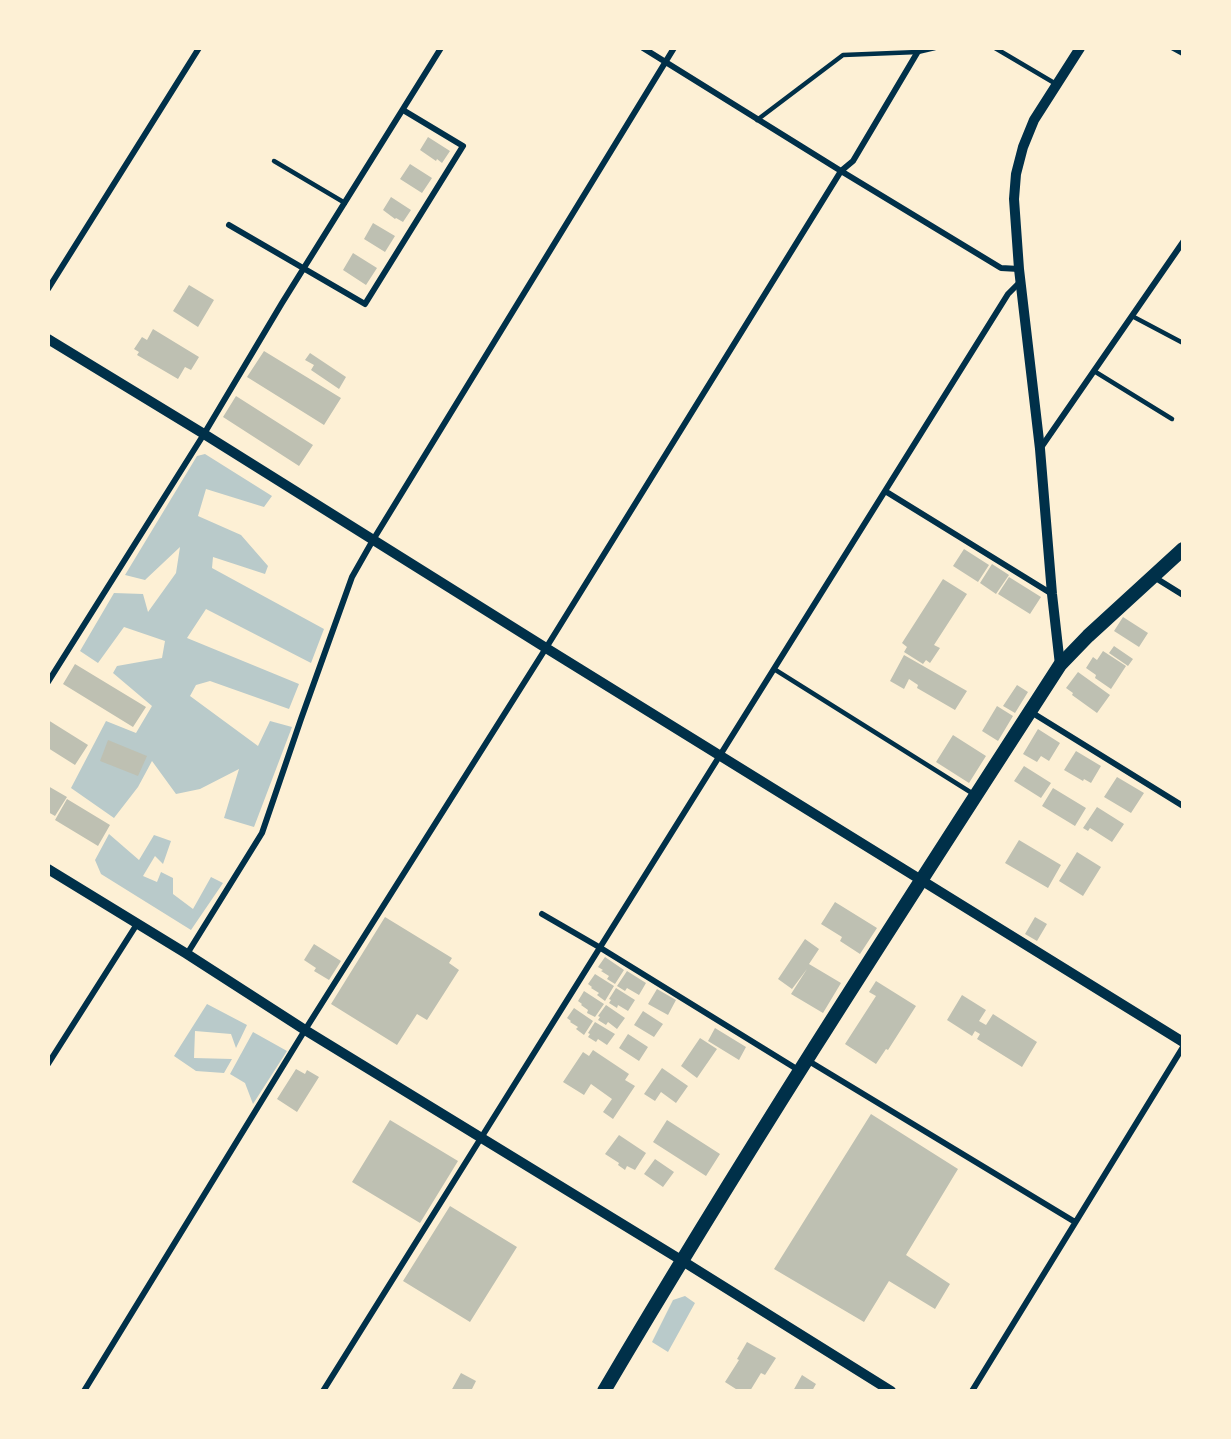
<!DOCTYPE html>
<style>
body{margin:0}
#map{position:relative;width:1231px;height:1439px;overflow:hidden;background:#fdf0d5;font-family:Helvetica,sans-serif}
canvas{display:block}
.frame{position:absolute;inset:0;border:50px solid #fdf0d5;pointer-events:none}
</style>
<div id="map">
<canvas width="1231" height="1439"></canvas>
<div class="frame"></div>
</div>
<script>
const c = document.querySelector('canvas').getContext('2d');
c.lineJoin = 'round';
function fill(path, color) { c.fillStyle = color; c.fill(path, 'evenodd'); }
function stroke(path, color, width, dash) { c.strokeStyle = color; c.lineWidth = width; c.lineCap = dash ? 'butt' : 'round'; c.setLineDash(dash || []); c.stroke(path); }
const green = new Path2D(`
 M205,454L272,496L264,507L206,489L198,516L241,535L268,566L265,574L213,557L212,568L324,629L311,663L206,609L187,638L299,684L289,709L210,681L196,685L190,696L258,746L270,721L292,727L254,827L224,818L239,769L200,789L176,794L152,761L138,787L114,818L71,788L106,721L136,733L152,706L113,673L117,666L162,658L165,641L124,627L98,663L80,651L114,593L143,594L148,612L176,573L180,547L145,580L125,575L197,456Z
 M109,834L139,860L154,835L171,841L163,864L155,856L143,876L157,882L161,872L173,878V894L193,909L211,877L223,883L191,930L101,874L95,860Z
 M207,1004L247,1025L236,1048L231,1034L195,1031L194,1058L232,1059L224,1073L196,1071L174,1056Z
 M253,1032L287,1051L253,1104L245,1083L230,1074Z
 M685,1296L695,1303L668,1352L652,1342L673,1300Z`);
const building = new Path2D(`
 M428,137L450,151L442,163L437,159L436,161L420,150Z
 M410,164L432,178L422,193L400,179Z
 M391,197L411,210L403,222L396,218L395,219L383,210Z
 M373,223L395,236L385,252L364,239Z
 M353,253L377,268L366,285L343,270Z
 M189,285L214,300L198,327L173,311Z
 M153,329L199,357L191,370L185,367L178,379L137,355L139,352L134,349L142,337L147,340Z
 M264,351L341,398L324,425L247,377Z
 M310,353L346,377L339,389L311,370L314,365L305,360Z
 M236,396L313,445L299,466L223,417Z
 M964,549L989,565L978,582L953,566Z
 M992,564L1009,575L996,594L980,583Z
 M1009,577L1041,597L1030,614L998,594Z
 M943,579L967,594L934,645L940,648L930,663L926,660L923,664L904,652L907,647L902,643Z
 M1123,617L1148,633L1139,647L1114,631Z
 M1114,646L1133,659L1128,666L1109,653Z
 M1103,651L1126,666L1111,689L1095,678L1096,675L1086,668L1093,657L1097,660Z
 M904,655L967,691L955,710L917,688L918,685L909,679L904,689L890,681Z
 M75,664L146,707L133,727L63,684Z
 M1078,672L1110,695L1097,713L1072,695L1073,693L1066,688Z
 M1017,685L1028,692L1015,713L1003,706Z
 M997,706L1013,716L998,741L982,731Z
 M48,720L88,745L75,765L48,748Z
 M1038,729L1060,743L1049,761L1041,756L1037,762L1023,754Z
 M953,735L986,756L969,783L936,762Z
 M108,740L147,756L138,776L100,761Z
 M1076,751L1101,766L1091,783L1084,779L1083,781L1064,770Z
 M1024,766L1051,783L1041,798L1014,781Z
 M1117,777L1144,793L1131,813L1104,797Z
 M48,786L67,797L55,816L48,812Z
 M1053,788L1086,808L1075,826L1042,806Z
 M67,799L110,825L98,846L55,820Z
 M1097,807L1124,824L1112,842L1090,828L1088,831L1083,828Z
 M1019,840L1061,865L1048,888L1005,863Z
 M1077,852L1101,867L1083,896L1059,881Z
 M835,902L877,928L860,954L840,941L842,937L821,924Z
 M385,917L452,958L449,963L459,970L427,1020L417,1014L397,1045L331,1004Z
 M1035,917L1047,924L1037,941L1025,934Z
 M805,939L819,949L809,964L841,983L823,1013L791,994L807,969L792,989L778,979Z
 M314,944L341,961L329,980L314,971L316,968L304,960Z
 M605,957L624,970L615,984L607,979L609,976L601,971L603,970L598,967Z
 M627,971L646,983L639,995L627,988L625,991L617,986Z
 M595,974L614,986L605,1001L597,995L599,993L591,988L592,987L588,984Z
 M876,981L916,1006L888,1050L886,1049L876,1064L845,1044L876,996L869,992Z
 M616,988L635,1000L628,1011L618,1005L617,1008L609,1003L611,1000L609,999Z
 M657,989L676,1000L668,1015L648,1004Z
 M584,991L604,1004L595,1017L587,1013L588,1010L581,1005L582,1004L578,1001Z
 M962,995L986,1010L979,1021L986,1025L993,1014L1037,1042L1022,1067L977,1039L980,1034L975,1031L972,1036L947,1020Z
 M606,1005L625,1018L617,1029L608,1022L606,1025L598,1020L600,1017L598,1016Z
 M574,1008L593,1021L584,1035L576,1029L578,1027L570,1022L571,1021L567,1018Z
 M643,1011L663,1024L654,1037L634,1025Z
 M595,1022L615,1034L607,1045L598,1039L596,1042L588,1037L590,1034L588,1033Z
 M715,1028L746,1047L739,1060L708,1041Z
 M628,1034L648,1047L639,1061L619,1048Z
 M700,1038L717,1049L697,1078L681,1066Z
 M593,1050L629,1074L625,1080L635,1086L613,1119L603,1112L612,1099L591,1084L584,1095L563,1082L583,1052L589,1056Z
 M662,1068L688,1086L676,1103L661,1092L655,1101L644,1094Z
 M296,1069L305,1074L307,1070L319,1077L297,1112L277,1099Z
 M871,1114L958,1169L906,1255L950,1284L935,1309L889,1281L864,1322L774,1269Z
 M390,1120L458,1161L420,1223L352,1182Z
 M667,1120L720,1154L706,1176L653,1142Z
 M619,1135L646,1153L635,1170L627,1166L625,1170L618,1165L619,1163L605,1154Z
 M655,1159L674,1172L663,1187L644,1174Z
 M450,1206L517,1247L470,1322L403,1281Z
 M747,1342L776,1358L765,1375L761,1373L750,1391H739L725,1382L739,1360L737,1359Z
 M461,1373L476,1381L471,1391H451Z
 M802,1375L816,1384L812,1391H793Z`);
const service = new Path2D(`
 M995,48L1056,84
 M1172,48L1183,54
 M757,120L843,55L918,52L935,48
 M274,161L345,203
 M1132,316L1183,343
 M1094,371L1172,419
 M774,669L975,795`);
const minor = new Path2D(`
 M643,48L841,171L1001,268L1019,269
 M229,225L365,304L463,146L403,110
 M48,289L199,48
 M1040,449L1183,242
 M885,491L1052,594
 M1154,577L1183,595
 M48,682L204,434L282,303L441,48
 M1031,712L1183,806
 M542,914L599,947L800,1071
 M187,954L262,833L301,719L352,577L373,540L674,48
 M807,1060L1075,1222
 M48,1064L137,924
 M84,1391L305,1030L546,648L841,171L853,161L920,48
 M323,1391L1008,294L1021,281
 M972,1391L1183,1047`);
const tertiary = new Path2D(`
 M48,339L204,434L546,648L1183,1042
 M1060,665L1052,594L1040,449L1019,269L1014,199L1016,174L1023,147L1034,120L1080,48
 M48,869L187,954L305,1030L681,1260L891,1391`);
const primary = new Path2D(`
 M604,1391C749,1145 905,905 1060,665L1088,636L1183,549`);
fill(green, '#b9caca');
fill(building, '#bec0b2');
stroke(service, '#003049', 4.5);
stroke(minor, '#003049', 6);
stroke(tertiary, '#003049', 10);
stroke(primary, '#003049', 14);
</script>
